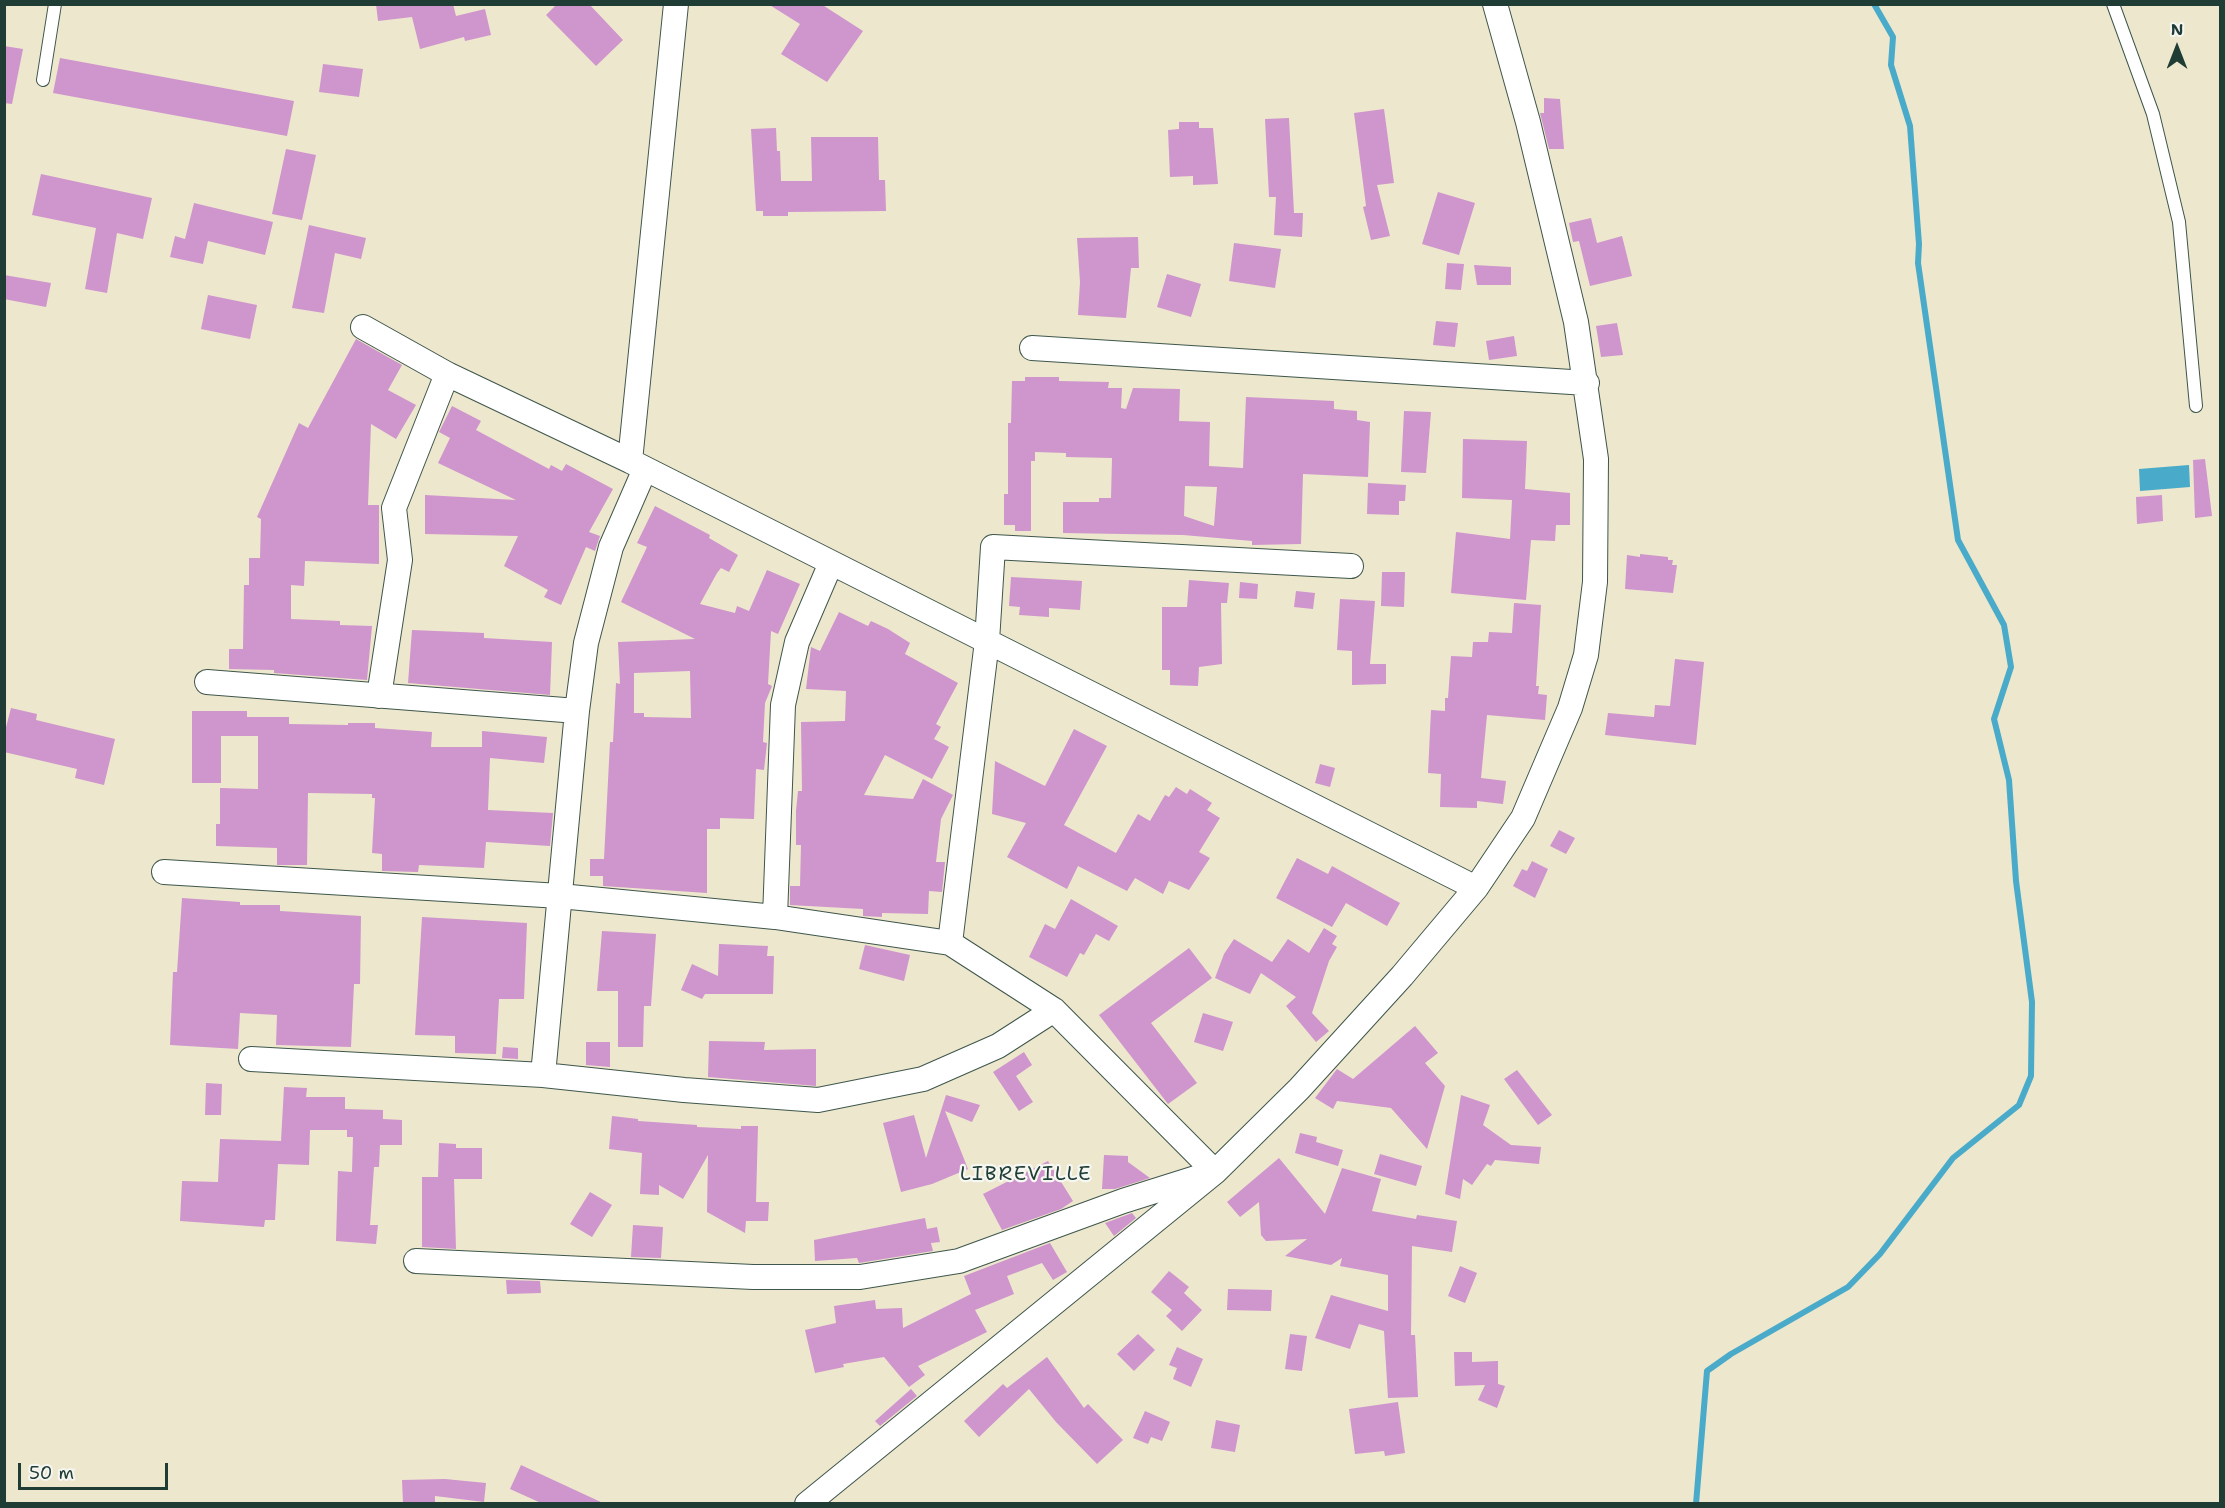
<!DOCTYPE html>
<style>
body{margin:0}
#map{position:relative;width:2225px;height:1508px;overflow:hidden;background:#ede7cd;font-family:"Shantell Sans",sans-serif}
canvas{display:block}
.frame{position:absolute;inset:0;border:6px solid #1f3d34;pointer-events:none}
.north{position:absolute;left:2147px;top:18px;width:60px;height:60px;-webkit-text-stroke:4px #f6f6f2;paint-order:stroke;rotate:0deg;font-size:16px;font-weight:700;line-height:24px;text-align:center;color:#1f3d34}
.north::after{content:'';display:block;margin:auto;width:21px;height:27px;background:#1f3d34;clip-path:polygon(50% 0,100% 100%,50% 72%,0 100%)}
.scale{position:absolute;left:18px;top:1463px;width:150px;height:27px;box-sizing:border-box;border:3px solid #1f3d34;border-top:0;padding-left:8px;font-size:18px;line-height:21px;white-space:nowrap;color:#1f3d34;-webkit-text-stroke:4px #f6f6f2;paint-order:stroke}
</style>
<div id="map">
<canvas width="2225" height="1508"></canvas>
<div class="frame"></div>
<div class="north">N</div>
<div class="scale">50 m</div>
</div>
<script>
const c = document.querySelector('canvas').getContext('2d');
c.lineJoin = 'round';
function fill(path, color) { c.fillStyle = color; c.fill(path, 'evenodd'); }
function stroke(path, color, width, dash) { c.strokeStyle = color; c.lineWidth = width; c.lineCap = dash ? 'butt' : 'round'; c.setLineDash(dash || []); c.stroke(path); }
function label(font, color, halo, rows, align = 'center') {
  c.font = font + ' "Shantell Sans",sans-serif'; c.lineWidth = 4.5; c.setLineDash([]); c.textBaseline = 'middle'; c.strokeStyle = halo; c.fillStyle = color; for (const [text, x, y, turn = 0] of rows) {
    c.save(); c.translate(x, y); c.rotate((+turn || 0) * Math.PI / 180); c.textAlign = isNaN(turn) ? turn : align; if (halo) c.strokeText(text, 0, 0); c.fillText(text, 0, 0); c.restore();
  }
}
const water = new Path2D(`
 M2189,465L2190,487L2140,491L2139,469Z`);
const stream = new Path2D(`
 M1696,1504L1707,1371L1731,1354L1848,1287L1880,1254L1953,1158L2019,1105L2031,1076L2032,1002L2016,881L2009,780L1994,719L2011,667L2004,625L1958,540L1918,263L1919,244L1910,126L1891,65L1893,37L1874,4`);
const building = new Path2D(`
 M376,4H453L456,16L485,9L491,35L465,41L464,37L420,49L412,17L378,21Z
 M557,4H589L623,40L596,66L546,15Z
 M768,4H821L863,31L827,82L781,54L800,24Z
 M4,46L23,49L12,104L4,103Z
 M60,58L294,101L287,136L53,93Z
 M323,64L363,69L359,97L319,92Z
 M1544,98L1560,99L1564,149H1549L1540,113H1544Z
 M1384,109L1394,183L1377,185L1390,236L1371,240L1363,207L1366,206L1354,113Z
 M1289,118L1294,213H1303L1302,237L1274,235L1276,197H1269L1265,119Z
 M1179,122H1199V128H1213L1218,184L1193,185V176L1170,177L1168,130L1179,129Z
 M776,128L777,151H780L781,181H812L811,137H878L879,180H885L886,211L788,212V216H763V211H756L751,129Z
 M286,149L316,155L302,220L272,214Z
 M41,174L152,198L143,239L117,233L107,293L85,289L96,228L32,215Z
 M1438,192L1475,203L1459,255L1422,244Z
 M194,203L273,222L265,255L208,241L203,264L170,257L175,236L185,239Z
 M1591,218L1597,243L1622,236L1632,276L1590,286L1579,241L1573,242L1569,223Z
 M309,225L366,238L361,259L335,253L324,313L292,308Z
 M1138,237L1139,268H1131L1126,318L1078,315L1080,282L1077,238Z
 M1234,243L1281,249L1275,288L1229,281Z
 M1447,263L1464,264L1461,290L1445,289Z
 M1474,265L1511,267V285H1477Z
 M1167,274L1201,284L1191,317L1157,307Z
 M4,275L51,283L46,307L4,299Z
 M208,295L257,305L250,339L201,329Z
 M1436,321L1458,323L1455,347L1433,345Z
 M1617,323L1623,355L1601,357L1596,326Z
 M1514,336L1517,356L1489,360L1486,341Z
 M356,339L402,365L388,390L416,405L396,439L371,424L368,505H379V564L305,561L304,586L291,585V619L340,621V625L372,626L367,680L274,673V670L229,669V649H243L244,585H249V558H260L261,519L257,517L299,423L308,428Z
 M1025,377H1059V381L1109,382L1108,388H1122L1121,408L1126,409L1133,388L1180,389L1179,421L1210,422L1209,466L1243,468L1246,397L1334,401V409L1357,411V420L1370,422L1368,477L1303,474L1301,544L1252,545V541L1183,535L1063,533V502H1099V498H1111L1112,458L1066,457V453L1035,452V461H1031V531H1015V525H1004V494H1008V423H1011L1012,381H1025ZM1185,486L1217,487L1214,526L1184,516Z
 M452,406L481,421L476,430L549,469L551,465L562,471L566,464L613,489L589,532L600,536L595,551L586,547L561,605L544,597L548,590L504,566L518,536L425,534V495L516,500L438,463L450,438L439,432Z
 M1404,411L1431,412L1426,473L1401,472Z
 M1463,439L1527,441L1525,489L1570,493V525H1556L1555,541L1531,540L1526,600L1451,593L1456,532L1510,539L1512,500L1462,498Z
 M2205,459L2212,516L2195,518L2193,460Z
 M1368,483L1406,485L1405,501H1399V515L1367,514Z
 M2162,495L2163,521L2137,524L2136,497Z
 M655,506L710,535L709,538L738,555L729,572L721,568L717,573L700,604L735,613L737,606L749,611L767,570L800,584L778,634L771,631L768,684L772,686L765,703L763,742L767,743L764,770L756,769L754,819L720,818V829H707V893L603,886V876H590V859H604L610,742H613L616,683L620,684L618,642L695,639L621,602L647,547L637,543ZM690,671L691,718L644,717V713H634V673Z
 M1640,554L1668,557V560H1673L1672,565H1677L1673,593L1625,589L1627,555L1640,557Z
 M1382,572H1405L1404,607L1381,606Z
 M1011,577L1082,581L1080,610L1049,608V617L1019,615L1020,607L1009,606Z
 M1189,580L1229,583L1227,603H1221L1222,664L1199,667L1198,686L1170,685V670H1162V607H1187Z
 M1240,582L1258,584L1257,599L1239,598Z
 M1296,591L1315,593L1313,609L1294,607Z
 M1340,599L1375,601L1370,664H1386V684L1352,685V651L1337,650Z
 M1514,603L1541,605L1536,686H1539L1538,694L1547,695L1545,720L1487,715L1481,778L1506,781L1503,804L1477,801V808L1440,807L1441,774L1428,773L1431,710L1445,711V698H1448L1451,656L1472,657L1473,642H1488L1489,632L1512,633Z
 M839,612L868,626L871,621L888,629L910,643L905,654L958,683L936,724L941,727L934,739L949,747L932,779L885,755L864,795L913,799L923,779L953,795L941,819L936,862H945L942,892L929,891L928,914L882,913V917L863,916V909L790,905V886H800L801,845H796V811L798,791H802L801,722L845,721L846,691L806,689L811,647L820,651Z
 M412,630L484,633V638L552,642L550,695L408,683Z
 M1675,659L1704,662L1696,745L1605,735L1608,713L1654,717L1655,705L1670,706Z
 M11,708L37,714L36,720L115,739L104,785L75,778L77,769L4,752V735Z
 M192,711H247V717H289V724L348,725V723H375V728L432,732L431,747H482V731L547,737L544,763L490,758L488,810L553,813L550,846L486,842L484,868L419,865L418,872L382,871V854L372,853L375,798H372V794L308,793L307,865H277V848L216,846V824H220V788L258,789V736H221V783H192Z
 M1074,729L1107,746L1064,825L1116,853L1138,814L1150,821L1165,795L1169,797L1176,787L1187,794L1190,789L1212,803L1207,810L1220,818L1199,852L1210,858L1189,890L1169,881L1163,894L1135,878L1127,891L1078,866L1067,889L1007,857L1026,823L992,814L995,761L1045,786Z
 M1320,764L1335,768L1330,787L1315,783Z
 M1559,830L1575,838L1566,854L1550,846Z
 M1297,858L1328,874L1332,866L1400,903L1387,926L1346,903L1332,927L1276,898Z
 M1532,861L1548,869L1535,898L1513,886L1522,869L1527,871Z
 M182,898L240,902V905H280V911L361,916L360,984H354L351,1047L276,1045L277,1015L240,1013L238,1049L170,1045L173,972H177Z
 M1071,899L1118,926L1109,941L1096,934L1084,955L1080,953L1067,977L1029,957L1045,924L1055,929Z
 M422,917L527,923L524,999H499L496,1054L455,1053V1036L415,1035Z
 M1324,928L1337,936L1332,944L1337,947L1329,961L1312,1013L1329,1031L1316,1042L1286,1006L1296,997L1261,973L1250,994L1215,978L1224,954L1234,939L1272,962L1288,939L1309,953Z
 M602,931L656,934L651,1006H644L643,1047H618V991H597Z
 M719,944L768,946L767,956H774L773,994H705L702,999L681,990L692,964L718,976Z
 M865,945L910,955L904,981L859,969Z
 M1189,948L1212,978L1151,1023L1197,1083L1168,1104L1099,1015Z
 M1203,1013L1233,1022L1223,1051L1194,1042Z
 M1415,1026L1438,1053L1425,1063L1445,1086L1427,1149L1391,1108L1337,1101L1333,1109L1315,1098L1337,1069L1353,1079Z
 M709,1041L765,1042L764,1050L816,1049V1086L708,1077Z
 M586,1042H610V1067L586,1065Z
 M503,1047L518,1048V1059L502,1058Z
 M1024,1052L1032,1065L1016,1076L1033,1102L1019,1111L993,1072Z
 M1517,1070L1552,1115L1538,1125L1504,1079Z
 M206,1083L222,1084L221,1115H205Z
 M284,1087L307,1088L306,1097H345V1109L383,1110V1119L402,1120V1145H380L379,1167H374L370,1225H378L376,1244L336,1241L338,1171L352,1172L353,1137H347V1130H310L309,1165L278,1164L275,1220H265L264,1227L180,1221L182,1181L218,1182L220,1139L281,1141Z
 M946,1095L980,1105L972,1122L945,1111L968,1169L932,1184L901,1192L883,1123L914,1115L926,1158Z
 M1461,1095L1490,1105L1483,1125L1511,1145L1541,1147L1539,1164L1495,1160L1491,1166L1487,1164L1472,1185L1463,1179L1460,1199L1445,1194Z
 M612,1116L638,1119V1121L697,1125V1127L741,1129V1126H758L756,1202H769L768,1221H746L745,1233L707,1212L708,1155L683,1199L659,1185V1195L640,1194L642,1153L609,1149Z
 M1300,1133L1317,1137L1316,1142L1343,1150L1338,1166L1295,1153Z
 M439,1143L456,1144V1148H482V1179H454L456,1249L422,1247V1177H438Z
 M1380,1154L1422,1166L1416,1186L1374,1174Z
 M1104,1155L1128,1156V1162L1150,1178L1115,1189H1102Z
 M1279,1158L1325,1214L1342,1168L1381,1179L1372,1211L1416,1219L1417,1215L1457,1221L1452,1252L1412,1246L1411,1335H1415L1418,1397L1388,1398L1384,1331L1359,1324L1350,1349L1315,1338L1331,1295L1388,1311V1275L1340,1266L1342,1258L1331,1265L1285,1256L1307,1239L1266,1241L1261,1235L1259,1202L1240,1217L1227,1202Z
 M1048,1161L1073,1201L1061,1209L1002,1230L983,1194Z
 M590,1192L612,1205L592,1237L570,1224Z
 M1132,1213L1136,1218L1114,1236L1105,1223Z
 M925,1218L927,1229L937,1227L940,1242L931,1243L933,1251L859,1263L857,1258L815,1261L814,1240Z
 M633,1225L663,1227L661,1258L631,1257Z
 M1050,1243L1067,1272L1053,1280L1042,1263L1007,1276L1014,1294L975,1310L987,1332L918,1366L925,1375L909,1387L884,1357L843,1364L844,1367L815,1373L805,1330L836,1323L834,1306L875,1300L876,1309L902,1308L903,1328L971,1294L964,1276Z
 M1460,1266L1477,1273L1465,1303L1448,1296Z
 M1169,1271L1189,1287L1184,1293L1202,1310L1182,1331L1166,1316L1172,1310L1151,1292Z
 M506,1280L540,1281L541,1293L507,1294Z
 M1228,1289L1272,1290L1271,1311L1227,1310Z
 M1138,1334L1155,1350L1134,1371L1117,1354Z
 M1290,1334L1307,1336L1302,1371L1285,1369Z
 M1177,1347L1203,1359L1191,1387L1173,1379L1177,1368L1169,1365Z
 M1454,1352H1472V1362L1498,1361V1384L1505,1386L1497,1408L1478,1400L1485,1385L1455,1386Z
 M1047,1357L1084,1408L1088,1404L1123,1440L1097,1464L1056,1422L1029,1389L979,1437L964,1421L1003,1384L1007,1388Z
 M911,1389L917,1396L880,1426L875,1421Z
 M1398,1402L1405,1453L1385,1456L1384,1451L1355,1454L1349,1409Z
 M1145,1411L1170,1422L1162,1441L1151,1437L1148,1444L1133,1438Z
 M1216,1420L1240,1425L1235,1452L1211,1448Z
 M521,1465L603,1503H541L510,1489Z
 M445,1479L486,1483L484,1502L435,1496V1502L403,1503L402,1480Z`);
const lane = new Path2D(`
 M2113,4L2153,114L2179,222L2196,406
 M43,80L55,4`);
const street = new Path2D(`
 M363,327L447,374L630,461L1476,888
 M1032,348L1587,383
 M630,461L676,4
 M207,682L577,711
 M379,696L400,560L394,508L447,374
 M164,872L560,896L775,917L950,943L1054,1010L1215,1172L1123,1201L959,1261L860,1277H753L416,1261
 M775,917L783,705L797,642L831,563
 M950,943L987,641L993,547L1351,566
 M251,1059L543,1075L684,1090L818,1100L923,1079L998,1046L1054,1010
 M543,1075L577,711L586,643L611,547L645,469
 M807,1504L1215,1172L1299,1089L1402,976L1476,888L1523,818L1570,708L1586,655L1595,582L1596,459L1576,322L1528,122L1495,4`);
const quarterNames = [
 ["LIBREVILLE",1026,1175]
];
fill(water, '#49abc9');
stroke(stream, '#49abc9', 6);
fill(building, '#cf95cd');
stroke(lane, '#3e564b', 14);
stroke(street, '#3e564b', 26);
stroke(lane, '#fff', 12);
stroke(street, '#fff', 24);
c.letterSpacing = '1.5px';
label('20px', '#1f3d34', '#f6f6f2', quarterNames);
c.letterSpacing = '0px';
</script>
